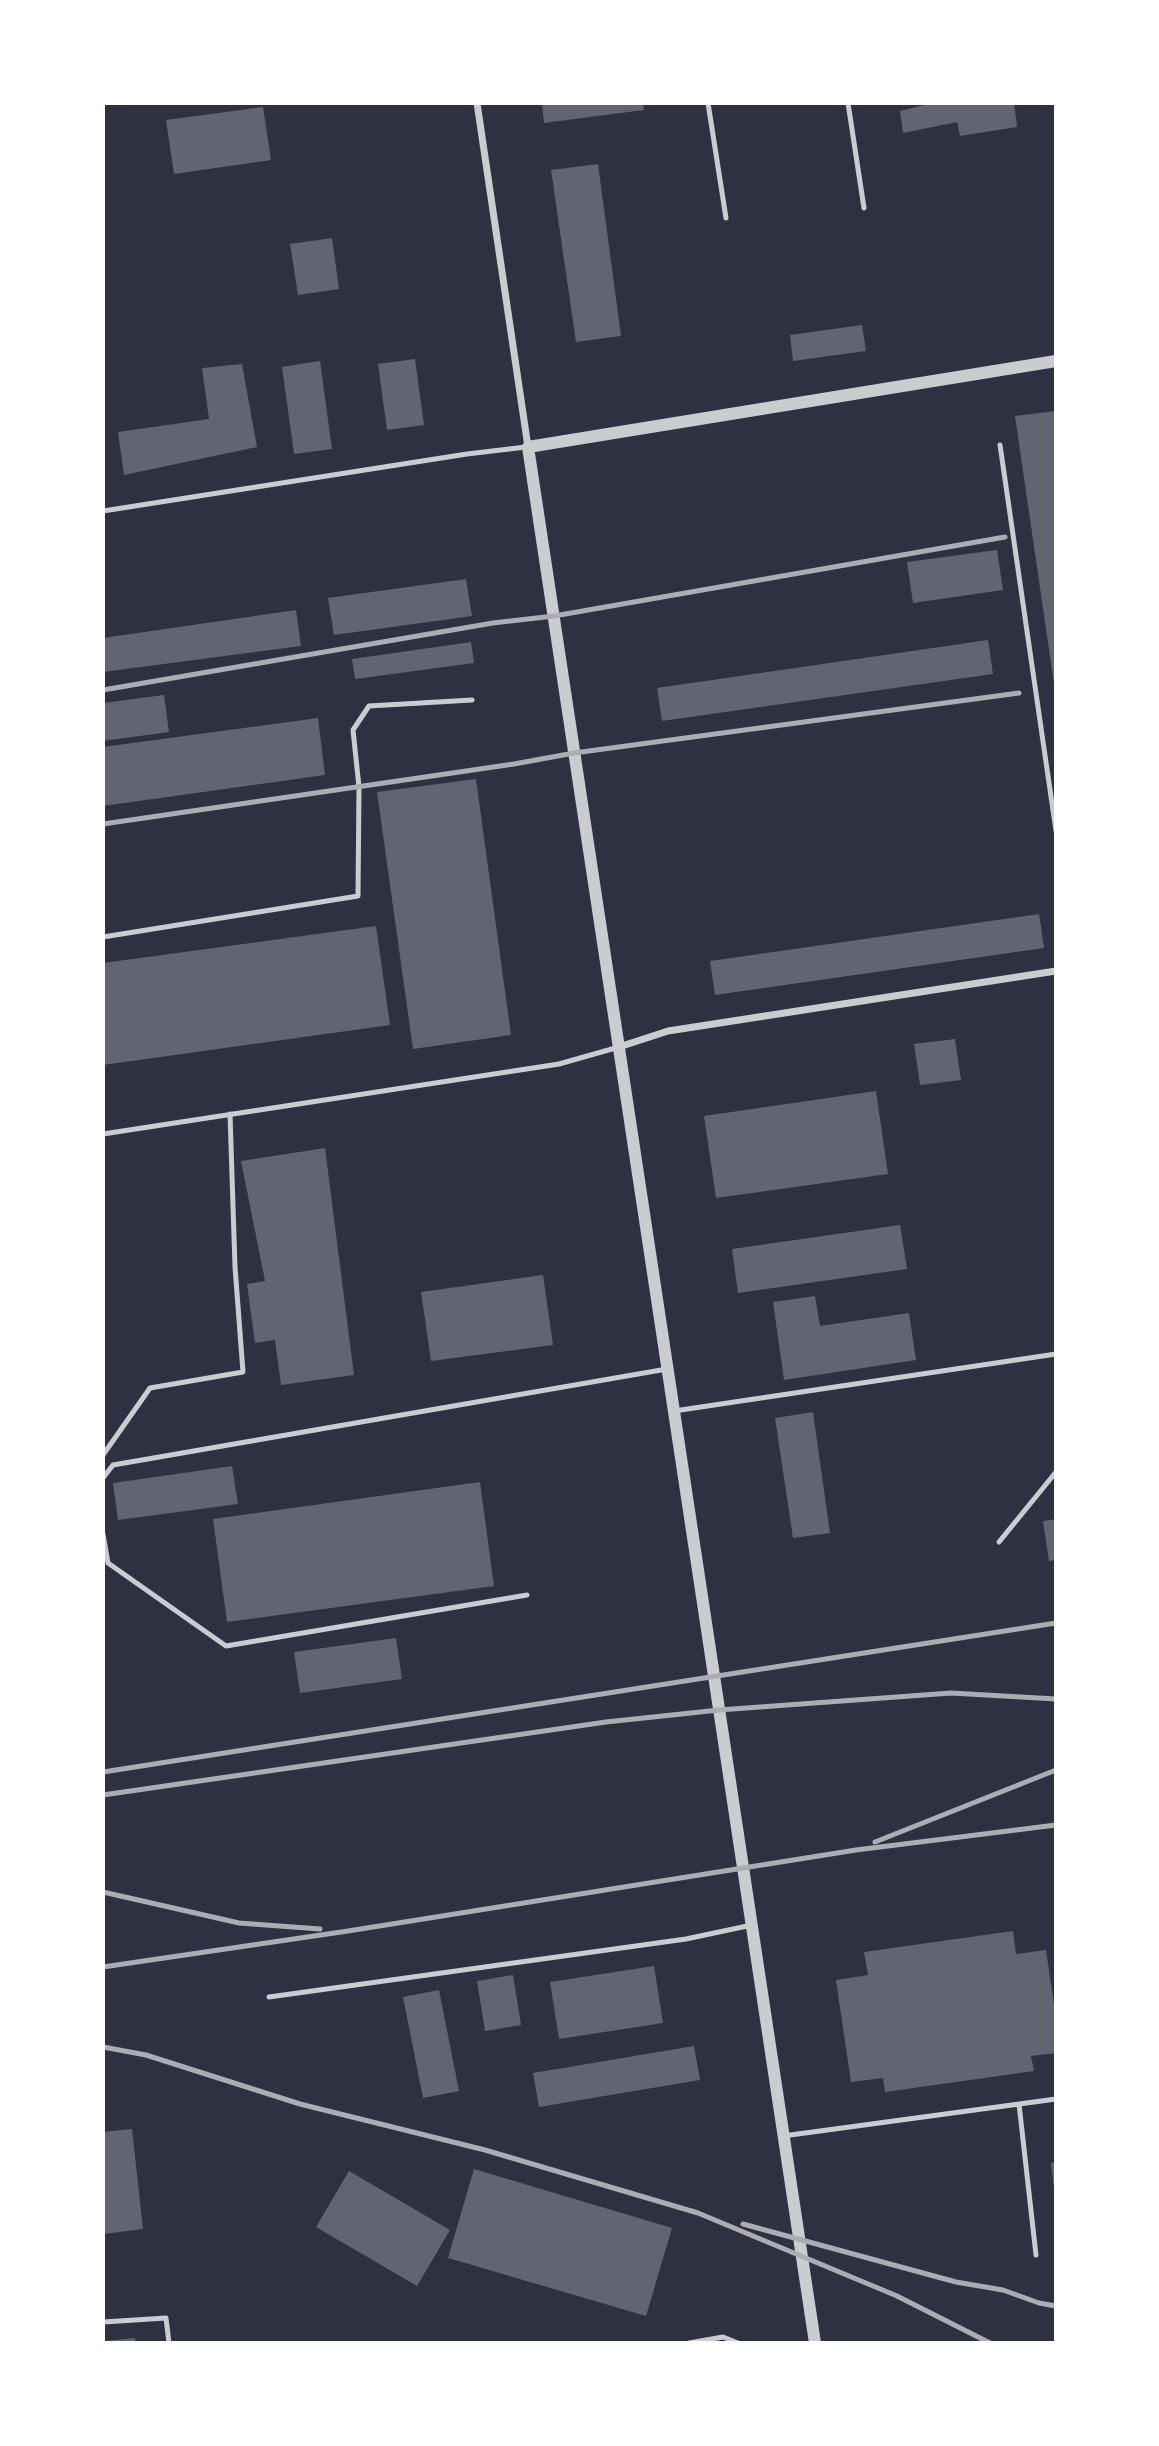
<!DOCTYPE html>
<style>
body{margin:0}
#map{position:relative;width:1159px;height:2446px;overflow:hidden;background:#2d3142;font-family:Inter,sans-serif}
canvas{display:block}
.frame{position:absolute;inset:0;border:105px solid #fff;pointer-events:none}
</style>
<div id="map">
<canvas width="1159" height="2446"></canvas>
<div class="frame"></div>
</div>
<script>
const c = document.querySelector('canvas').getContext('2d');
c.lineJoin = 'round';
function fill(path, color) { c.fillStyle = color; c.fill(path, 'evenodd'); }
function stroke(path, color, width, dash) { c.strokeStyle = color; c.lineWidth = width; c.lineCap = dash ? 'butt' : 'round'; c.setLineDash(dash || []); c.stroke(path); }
const building = new Path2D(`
 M542,103H643L644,110L544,123Z
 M933,103H1014L1017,127L960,136L957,122L903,133L900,111Z
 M263,107L271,160L174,174L166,120Z
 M598,164L621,336L576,342L551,170Z
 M332,238L339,289L298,295L290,244Z
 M862,325L866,351L793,361L790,335Z
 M415,359L424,425L387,430L378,364Z
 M320,361L332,449L294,454L282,367Z
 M242,364L257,447L124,475L118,432L209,419L202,368Z
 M1056,411V684H1054L1015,416Z
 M997,550L1003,590L913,603L907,562Z
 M466,579L472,616L334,635L328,598Z
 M296,610L301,646L103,672V638Z
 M988,640L993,674L662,721L657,688Z
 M471,642L474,663L355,679L352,659Z
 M164,695L169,732L103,741V703Z
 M318,718L325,775L103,806V747Z
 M476,779L511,1035L413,1049L377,792Z
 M1039,914L1044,948L715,995L710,961Z
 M376,926L390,1025L103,1065V963Z
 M955,1039L961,1080L920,1085L914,1044Z
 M876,1091L888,1174L716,1198L704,1116Z
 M325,1148L354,1375L281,1385L275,1340L255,1343L247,1284L265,1281L241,1161Z
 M900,1225L907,1269L738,1293L732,1249Z
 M543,1275L553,1345L431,1361L421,1292Z
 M815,1296L820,1326L909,1313L916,1360L784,1380L773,1302Z
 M813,1412L830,1533L793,1538L775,1418Z
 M232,1466L238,1504L118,1520L113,1483Z
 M480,1482L494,1586L227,1622L213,1519Z
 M1056,1519V1560L1049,1561L1043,1521Z
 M396,1638L402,1679L300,1693L294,1652Z
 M1013,1931L1016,1954L1046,1950L1056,2018V2053L1031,2056L1034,2071L885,2092L883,2078L851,2082L836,1980L868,1975L864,1952Z
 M654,1966L663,2023L559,2039L550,1982Z
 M513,1975L521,2025L485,2031L477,1981Z
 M439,1990L459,2091L423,2098L403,1997Z
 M694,2046L700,2080L539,2107L533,2073Z
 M132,2129L143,2229L103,2234V2132Z
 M1051,2163H1056V2188H1054Z
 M474,2169L672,2228L646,2316L448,2258Z
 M349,2171L450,2230L417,2286L316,2227Z
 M135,2338L136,2343H104V2341Z`);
const service = new Path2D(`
 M708,103L726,218
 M848,103L864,208
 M1055,103L1056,104
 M1000,445L1056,831
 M103,511L467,454L526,447
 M103,937L358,896L359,787L353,730L369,706L472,700
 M103,1134L559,1064L619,1047
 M674,1411L1056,1354
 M103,1455L150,1388L243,1372L235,1267L230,1114
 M103,1478L113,1465L667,1369
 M103,1534L108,1563L226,1646L527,1595
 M999,1542L1056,1472
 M269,1997L686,1939L752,1925
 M1019,2104L1036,2255
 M783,2136L1056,2099
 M103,2322L166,2318L169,2343
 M689,2343L723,2337L738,2343`);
const minor = new Path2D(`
 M477,103L528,447
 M619,1047L668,1031L1056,971`);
const tertiary = new Path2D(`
 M815,2343L528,447L1056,361`);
const rail = new Path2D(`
 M103,690L493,623L554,616L1005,537
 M103,824L514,764L574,753L1019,693
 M103,1772L1056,1623
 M103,1795L606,1722L719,1710L951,1693L1056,1699
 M875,1842L1056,1770
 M103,1892L239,1923L320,1929
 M103,1967L348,1931L856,1850L1056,1825
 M103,2047L146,2055L300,2104L485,2150L698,2213L897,2296L990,2343
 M743,2224L956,2282L1003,2290L1039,2303L1056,2306`);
fill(building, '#626471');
stroke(service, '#caccd0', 5);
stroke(minor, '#caccd0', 7);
stroke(tertiary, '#caccd0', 12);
stroke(rail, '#abadb3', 5);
</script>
